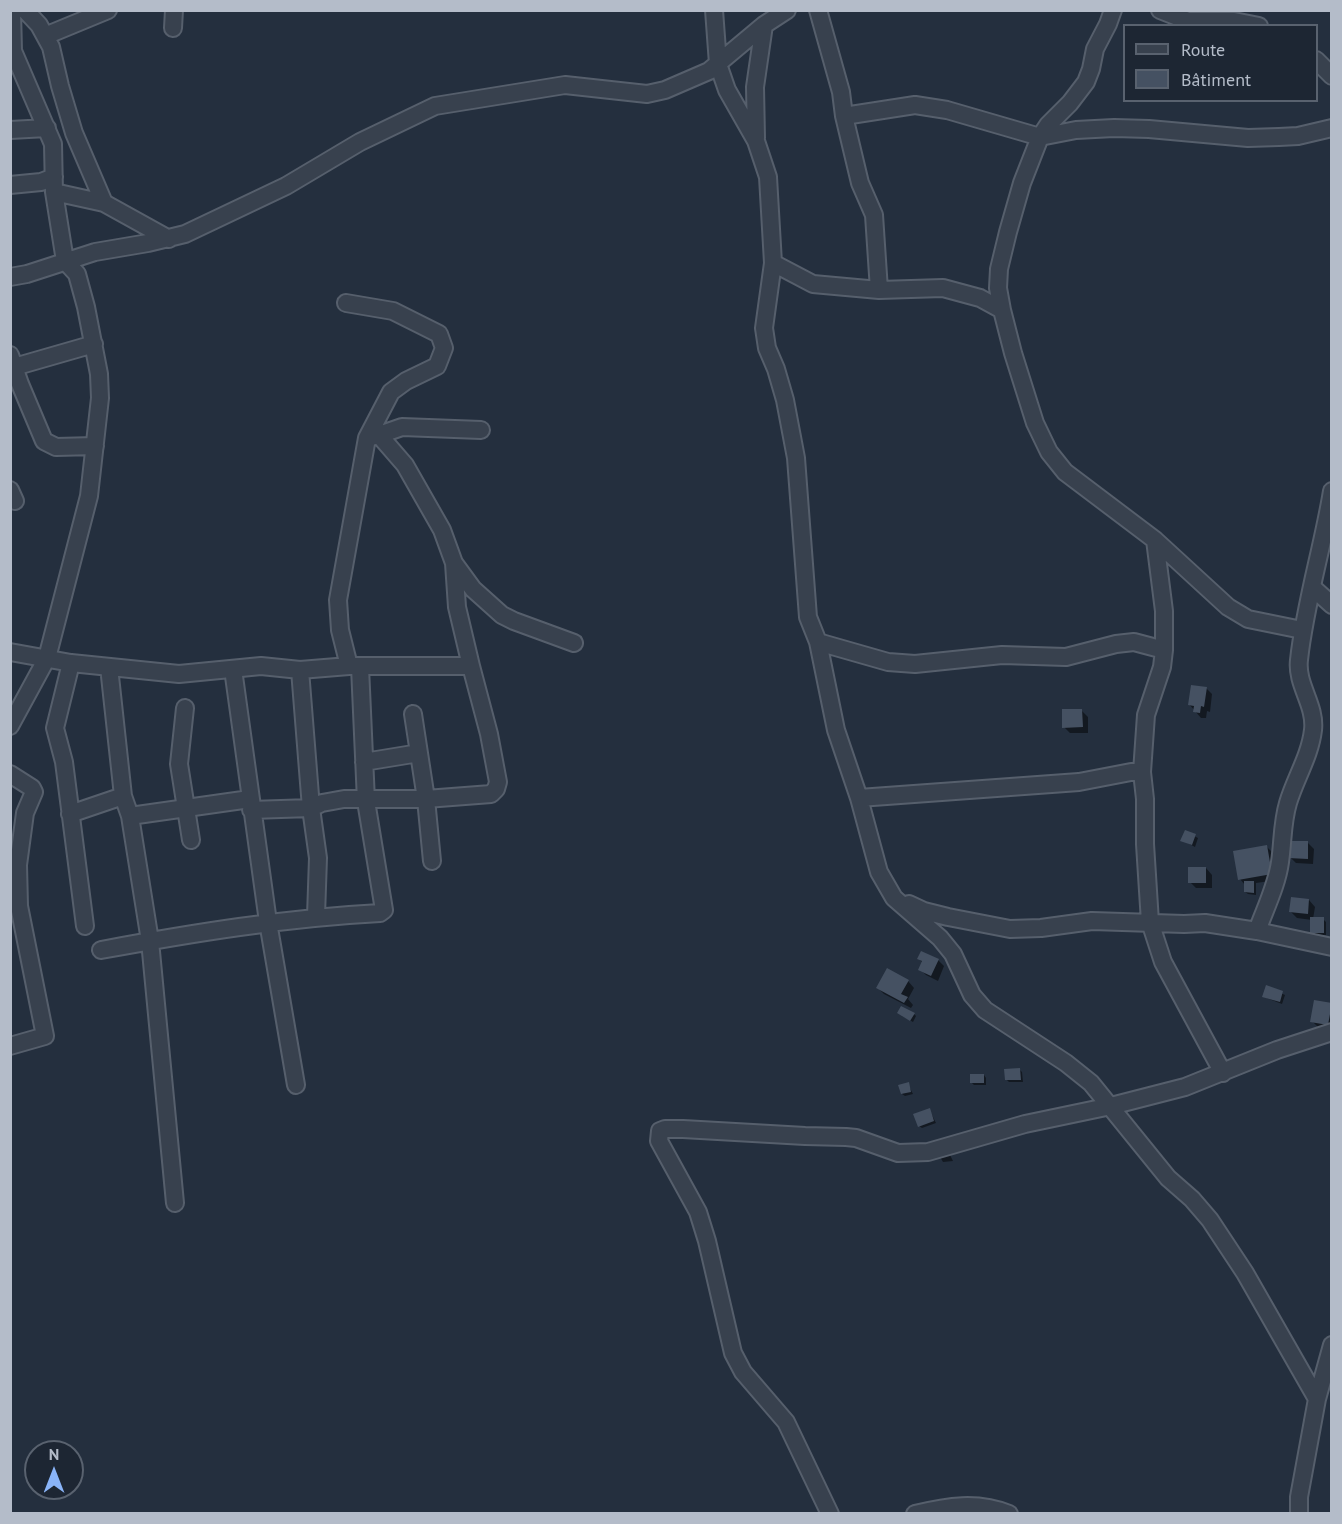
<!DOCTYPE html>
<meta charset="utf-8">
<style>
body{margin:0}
#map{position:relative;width:1342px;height:1524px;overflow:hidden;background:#242f3e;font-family:"PT Sans",sans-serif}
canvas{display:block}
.frame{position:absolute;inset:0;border:12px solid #b4bcc9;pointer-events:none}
.legend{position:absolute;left:1123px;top:24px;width:195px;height:78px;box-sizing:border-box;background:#1d2633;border:2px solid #59626f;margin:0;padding:8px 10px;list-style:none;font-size:18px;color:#b4bcc9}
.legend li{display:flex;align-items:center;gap:12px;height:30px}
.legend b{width:30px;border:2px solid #59626f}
.north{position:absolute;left:24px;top:1440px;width:60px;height:60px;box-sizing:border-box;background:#1d2633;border:2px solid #59626f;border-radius:50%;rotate:0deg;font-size:16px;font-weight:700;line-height:24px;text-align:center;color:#b4bcc9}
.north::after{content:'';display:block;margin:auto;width:21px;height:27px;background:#8ab4f8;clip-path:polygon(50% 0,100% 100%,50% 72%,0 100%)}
</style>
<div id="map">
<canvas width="1342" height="1524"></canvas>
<div class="frame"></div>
<ul class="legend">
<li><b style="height:8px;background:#38414e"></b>Route</li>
<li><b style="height:16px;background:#455162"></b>Bâtiment</li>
</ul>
<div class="north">N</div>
</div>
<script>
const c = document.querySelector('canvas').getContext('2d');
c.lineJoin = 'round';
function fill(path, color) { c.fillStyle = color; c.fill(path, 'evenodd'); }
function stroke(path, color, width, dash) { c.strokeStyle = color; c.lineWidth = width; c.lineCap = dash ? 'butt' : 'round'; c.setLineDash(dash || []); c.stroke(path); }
const shadow = new Path2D(`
 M1206,688L1212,694L1210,712L1207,711L1206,718H1201L1189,704Z
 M1082,711L1088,717V733H1070L1064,727Z
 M1186,832L1198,838L1195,847L1182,840Z
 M1308,843L1314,849L1313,864L1296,863L1290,857Z
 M1266,846L1272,852L1277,880L1256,883V895L1248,894L1245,892V885L1240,879Z
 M1206,868L1212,875V888H1196L1190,882Z
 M1309,900L1315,907L1313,919H1323L1326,922V935H1314L1312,932V920L1297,918L1291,912Z
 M919,959L938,960L944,966L938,981L926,975L920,969L923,963Z
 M887,970L908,981L914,988L908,999L913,1005L911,1008L884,994L878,988Z
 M1267,987L1285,995L1282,1004L1264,997Z
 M1332,1005V1030L1318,1027L1312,1021Z
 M914,1014L916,1016L913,1022L902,1016Z
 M1019,1069L1022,1072L1023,1082H1009L1006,1079Z
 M984,1075L986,1078V1085H974L971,1082Z
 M908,1084L913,1094L905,1096L902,1094Z
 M929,1109L936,1123L922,1128L919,1126Z
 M949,1153L953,1161L943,1162L939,1155Z`);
const building = new Path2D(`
 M1191,685L1207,687L1204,707L1201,706L1200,713L1193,712L1194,706L1188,705Z
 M1062,709H1082L1083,727L1062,728Z
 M1185,830L1196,834L1192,845L1180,841Z
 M1289,841H1308V859L1288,858Z
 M1267,845L1272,874L1238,880L1233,851Z
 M1188,867H1206V883H1188Z
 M1244,881H1254V893L1244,892Z
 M1291,897L1309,899L1308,914L1289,912Z
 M1310,917H1324V933H1310Z
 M921,951L939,959L931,976L918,970L922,961L917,959Z
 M887,968L909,980L901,994L908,997L904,1003L876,988Z
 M1266,985L1283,991L1280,1002L1262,997Z
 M1314,1000L1332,1003L1328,1025L1310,1022Z
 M901,1006L915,1013L910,1021L897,1013Z
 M1020,1068L1021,1080H1005L1004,1069Z
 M970,1074H984V1083H970Z
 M909,1082L911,1092L901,1094L898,1085Z
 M930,1108L934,1121L918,1127L913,1114Z`);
const minor = new Path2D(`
 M25,10L39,25L51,47L60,86L74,133L104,203
 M714,10L718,64L727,90L756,141L768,177L773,263L764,328L767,348L776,369L785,400L796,458L808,617L818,642L836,730L859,798L879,872L894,898L940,938L953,954L972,995L985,1010L1066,1063L1091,1083L1168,1178L1192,1199L1210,1220L1245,1273L1317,1399
 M818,10L841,92L844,116L860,183L874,215L879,290
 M1113,10L1108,24L1095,49L1091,69L1086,82L1070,103L1048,125L1040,137L1022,183L1008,232L999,269L998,288L1002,310L1013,353L1035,423L1049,452L1065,472L1155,540L1228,607L1248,619L1302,630
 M1160,10L1188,21H1234L1259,26
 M173,28L174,10
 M45,36L108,10
 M1316,60L1332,76
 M844,116L915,105L947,110L1040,137L1076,130L1114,128L1149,129L1248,138L1279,137L1298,136L1332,128
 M10,130L47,128
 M756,138L755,87L764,25
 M10,185L41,182L54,177
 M54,192L104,203L169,239
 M773,263L813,284L879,290L943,288L980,298L1002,310
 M10,277L27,274L95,252L148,243L185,234L286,186L360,142L435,106L565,85L647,94L665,90L709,71L764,25L787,10
 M346,303L393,311L439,334L444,348L437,366L406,381L391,392L367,438L338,600L340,630L349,666
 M10,355L20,384L44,441L56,447L95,446
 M14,367L94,344
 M379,435L402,427L481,430
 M367,438L379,435L405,465L442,530L454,563L473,589L502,615L514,621L574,643
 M10,490L15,501
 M1332,491C1323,547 1305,603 1299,660C1296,685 1316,705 1313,730C1310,756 1295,779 1288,803C1282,823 1283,842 1280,862C1277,885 1265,909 1257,931L1332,947
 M1155,540L1164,611V650L1162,667L1146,715L1142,772L1145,799V844L1150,922L1163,962L1223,1073
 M1312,587L1332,605
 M818,642L888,662L915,664L1002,655L1066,657L1116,644L1134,642L1164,650
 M10,652L71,663L179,674L261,666L300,670L349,666H471L457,607L454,563
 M71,663L55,728L64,762L85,926
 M109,667L123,796L130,816L150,941L175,1203
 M233,669L268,922L296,1085
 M300,670L311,808L318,858L316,916
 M185,708L179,764L191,840
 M413,714L426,799L432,861
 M10,726L47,658L89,496L100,398L99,374L86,307L77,274L65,261L54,192L53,144L13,51L12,10
 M364,762L419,753
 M10,774L32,788L34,792L25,813L18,865L19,906L45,1036L10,1046
 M859,798L1079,782L1131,772H1142
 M251,810L311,808L322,803L344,799H426L491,794L496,789L498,782L489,734L471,666
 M70,814L123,796
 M130,816L250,799
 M909,904L924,911L948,917L1010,929L1041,928L1092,921L1184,924L1205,923L1257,931
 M101,950C193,933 285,918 380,913L384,910L366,801L360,667
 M830,1514L786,1422L743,1372L733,1353L707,1241L698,1212L659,1141L660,1131L665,1129H683L805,1136L846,1137L856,1138L898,1153L928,1152L1025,1124L1111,1106L1185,1087L1277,1050L1332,1032
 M915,1514C947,1506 978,1501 1009,1514
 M1299,1514V1497L1317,1399L1332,1345`);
fill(shadow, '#0007');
fill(building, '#455162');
stroke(minor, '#565f6c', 20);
stroke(minor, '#38414e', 16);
</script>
